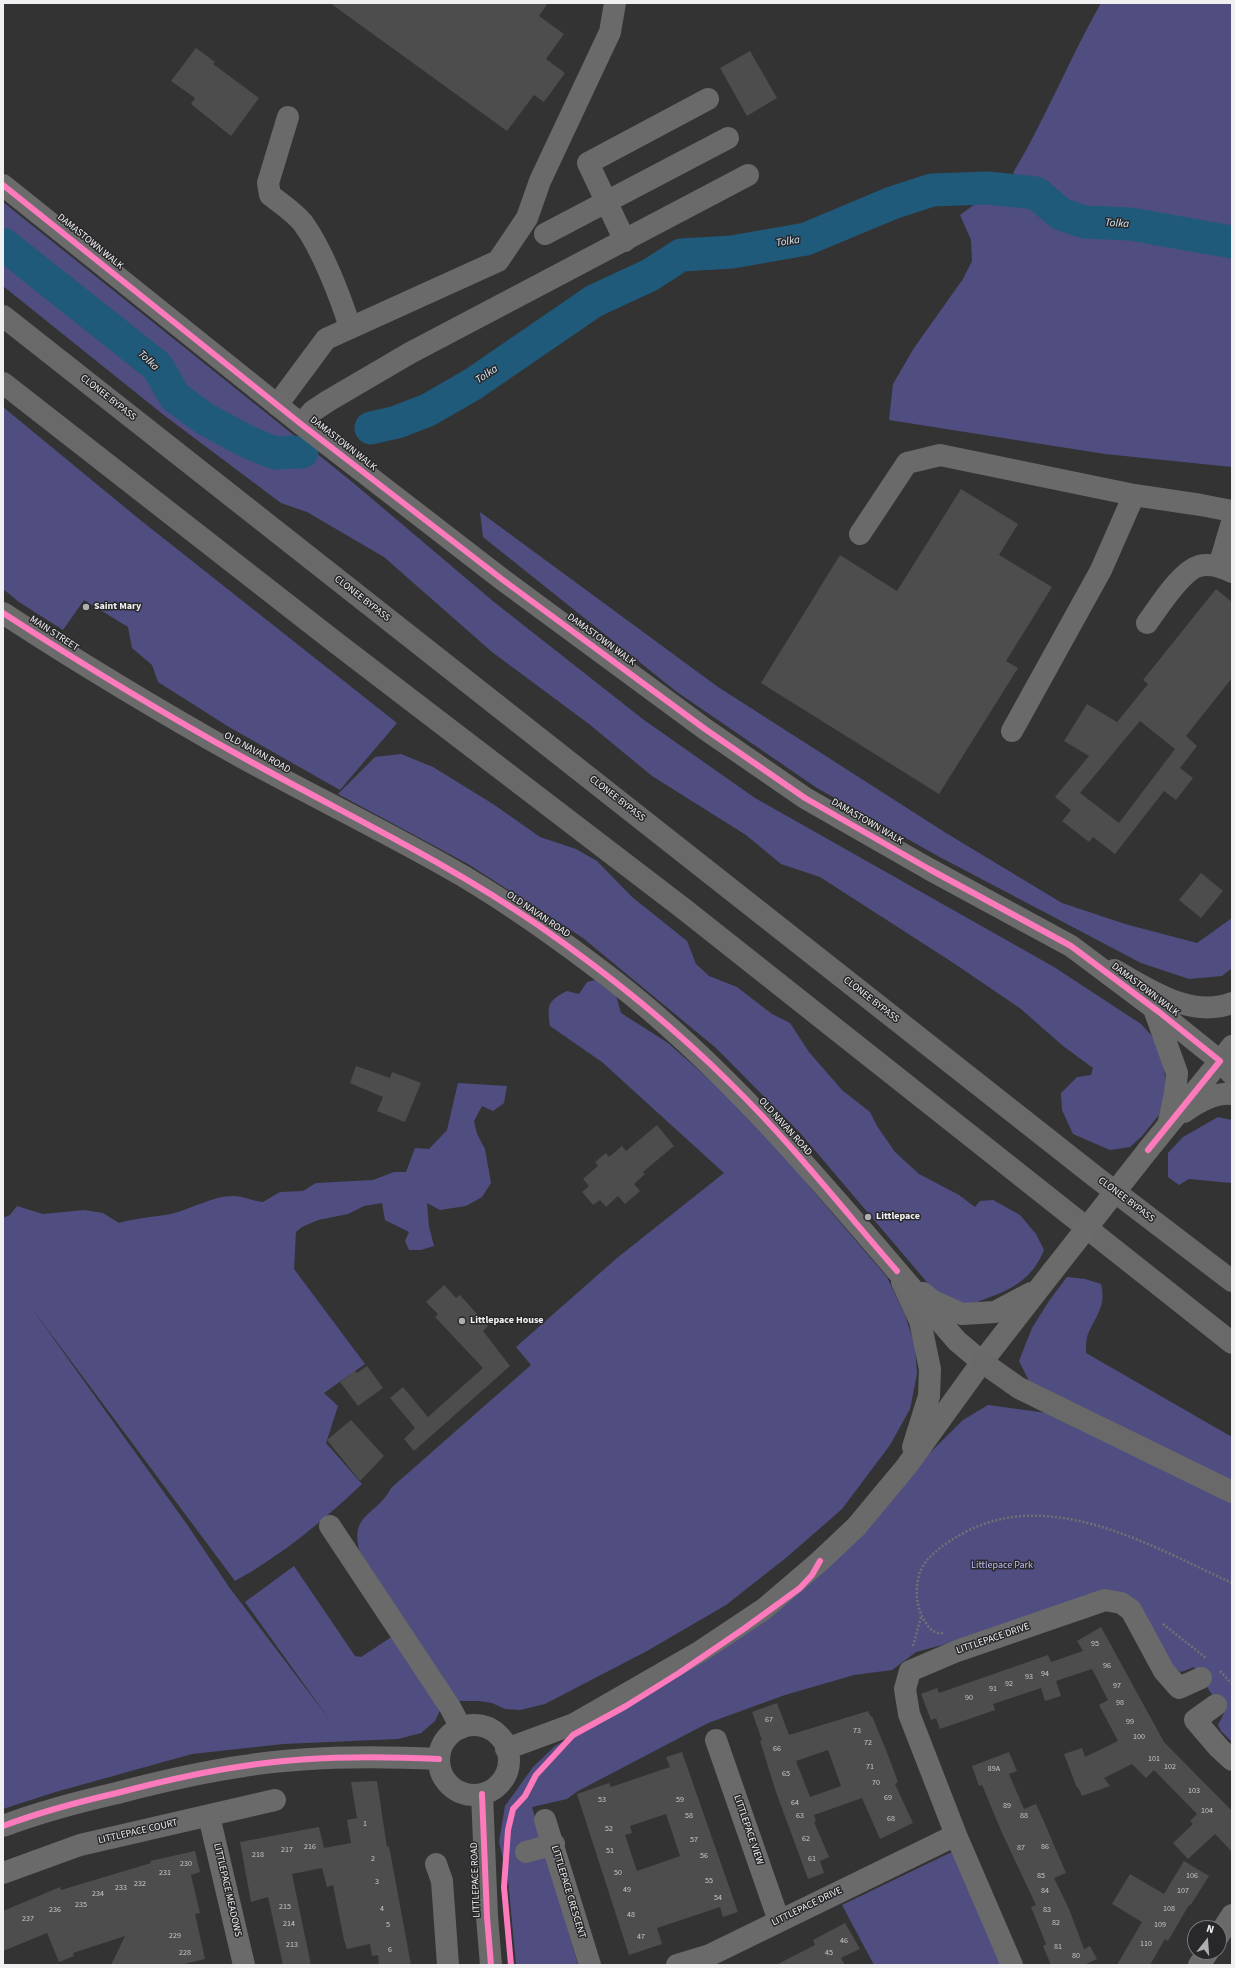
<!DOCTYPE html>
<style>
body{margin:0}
#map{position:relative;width:1235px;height:1968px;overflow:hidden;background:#333334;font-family:"Source Sans 3",sans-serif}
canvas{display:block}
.frame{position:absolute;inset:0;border:4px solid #f0f0f2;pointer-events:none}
.north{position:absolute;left:1187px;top:1920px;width:40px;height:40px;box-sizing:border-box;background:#28282b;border:1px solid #78787b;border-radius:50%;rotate:17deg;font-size:11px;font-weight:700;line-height:16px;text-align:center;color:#f0f0f2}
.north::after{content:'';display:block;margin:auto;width:14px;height:18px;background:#aeaeb0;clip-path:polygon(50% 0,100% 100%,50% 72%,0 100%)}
</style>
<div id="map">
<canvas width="1235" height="1968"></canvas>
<div class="frame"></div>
<div class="north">N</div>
</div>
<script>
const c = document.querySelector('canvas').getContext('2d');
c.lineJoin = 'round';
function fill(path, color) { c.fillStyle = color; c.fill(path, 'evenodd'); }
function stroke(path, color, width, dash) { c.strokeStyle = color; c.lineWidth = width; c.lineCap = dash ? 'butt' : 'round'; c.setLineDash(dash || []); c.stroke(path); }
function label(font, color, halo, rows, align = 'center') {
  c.font = font + ' "Source Sans 3",sans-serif'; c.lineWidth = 3; c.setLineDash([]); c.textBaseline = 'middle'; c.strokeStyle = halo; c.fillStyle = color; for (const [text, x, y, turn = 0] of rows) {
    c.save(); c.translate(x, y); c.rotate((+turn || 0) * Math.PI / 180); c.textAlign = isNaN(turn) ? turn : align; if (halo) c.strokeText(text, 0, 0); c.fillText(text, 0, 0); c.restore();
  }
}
const green = new Path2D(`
 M1101,3H1232V467L1105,454L889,420L893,384L914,348L963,279L972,261L971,240L960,215L975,204L1016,201L1048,213L1060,200L1013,173C1046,118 1069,59 1101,3Z
 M3,202L351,481L494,602L644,720L755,798L1054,967L1141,1024L1162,1047L1166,1088L1159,1115L1142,1136L1130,1147L1110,1150L1073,1134L1062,1110L1061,1093L1077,1077L1091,1075L1093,1068L1063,1046L1021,1009L955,964L820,877L781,864L746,835L652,776L589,724L492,652L384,557L307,512L281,503L165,416L3,286Z
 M3,407L139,519L397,723L340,790L229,727L158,682L152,665L132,648L128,627L84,600L63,630L19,602L3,589Z
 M480,512L718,687L946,833L1062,903L1125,924L1197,943L1232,918V968L1222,976L1189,979L1141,963L936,855L817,788L677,692L483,537Z
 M401,754L433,767L493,804L540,837L576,849L597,861L632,897L687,941L696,964L709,976L737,987L772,1014L790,1023L809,1052L842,1090L870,1112L877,1126L895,1152L919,1174L959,1195L975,1207L980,1201L993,1200L1020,1215L1036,1234L1044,1250C1032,1279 1013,1289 985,1299C979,1301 972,1305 967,1304C952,1303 942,1296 931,1287L801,1134L716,1048L583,938L468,864L338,794L375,757Z
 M595,980L616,995L621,1013L668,1043L735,1102L796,1167L808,1185L887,1277L905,1315L915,1346L917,1374L910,1409L890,1445L842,1509L787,1557L726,1605L647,1651L545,1704L520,1710L505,1709L492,1703L479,1701H459L360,1552C349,1513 377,1516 391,1488L531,1365L516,1347L617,1258L724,1173L602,1062L550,1026C547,1004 548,1001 567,991L579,994L587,982Z
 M458,1083L507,1086L504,1103L493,1111L482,1106L474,1121L477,1134L485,1149L491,1183L482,1197L466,1206L440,1210L427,1203L429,1227L434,1246L421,1250H409L405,1241L409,1232L385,1220L382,1203L364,1206L348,1214L318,1220L302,1227L296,1232L294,1269L365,1364L324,1393L338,1406L326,1443L362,1484C323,1521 282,1555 235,1581L30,1306L186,1523L229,1587L329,1719L245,1602L294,1566L355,1656L361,1657L393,1636L442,1706L435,1721L421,1733L398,1739L283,1744L192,1754L52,1793L3,1809V1218L10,1215L17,1206L43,1214L84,1210L103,1213L119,1223C136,1218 154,1217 171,1214C192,1209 212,1196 233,1196C243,1196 253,1201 263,1202L280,1192L303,1191L316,1183L373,1180L394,1172H406L415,1148L429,1149L447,1130Z
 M1218,1117L1232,1120V1183L1189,1179L1179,1185L1168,1177V1153L1183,1137Z
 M1067,1277L1085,1279L1101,1284C1107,1308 1094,1317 1087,1337C1086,1342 1086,1348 1086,1353L1232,1437V1482L1029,1381L1019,1361L1032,1328L1049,1301Z
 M988,1405L1047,1413L1178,1474L1232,1503V1742L1221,1731L1218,1725L1224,1713L1194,1667L1181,1672L1172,1667L1124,1596L916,1652L892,1670L854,1675L785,1695L708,1723L578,1791L567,1799L532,1807L578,1965H516L508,1880L499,1842L505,1806L533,1767L555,1746L573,1735L675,1679L754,1627L963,1420Z
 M960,1848L1007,1965H874L842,1905Z`);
const river = new Path2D(`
 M3,244L157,366L175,397L205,419L248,442L275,453L302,452
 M371,428L397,422L428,410L473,384L594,301L650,275L681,255L732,252L806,239L892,203L932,190L987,188L1036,193L1061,214L1084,222L1130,224L1232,242`);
const building = new Path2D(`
 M330,3H548L539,16L564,34L546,59L565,73L544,102L534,95L507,131Z
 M196,48L215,62L213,64L259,98L231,136L191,104L195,98L171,81Z
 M750,51L777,98L747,116L720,68Z
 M961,489L1018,524L999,555L1052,587L1006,661L1018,668L939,794L761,683L840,555L897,591Z
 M1216,589L1232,602V678L1186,736L1197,746L1180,768L1193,778L1176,800L1164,791L1115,854L1093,837L1089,842L1062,821L1071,810L1055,797L1089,756L1064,741L1087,704L1117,722L1148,684L1143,680ZM1140,721L1175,749L1119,823L1080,793Z
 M1201,873L1223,891L1201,918L1179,900Z
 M356,1066L390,1078L392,1072L421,1083L405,1122L377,1111L383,1097L350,1083Z
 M657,1125L674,1146L643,1172L645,1174L634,1184L640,1191L625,1204L618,1196L606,1207L600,1200L593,1205L582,1192L589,1186L583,1179L598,1166L595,1162L606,1153L609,1157L622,1146L626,1151Z
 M444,1285L456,1298L460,1295L488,1326L483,1331L510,1366L414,1451L404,1439L415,1428L390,1398L403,1387L428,1417L483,1368L435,1317L438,1314L426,1302Z
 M367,1366L383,1388L358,1406L340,1382L355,1371L357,1373Z
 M351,1420L384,1456L360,1481L327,1440Z
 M1101,1627L1164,1742L1232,1811V1852L1215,1834L1188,1859L1173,1843L1193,1824L1190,1821L1197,1814L1154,1770L1146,1778L1132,1764L1104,1778L1110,1786L1082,1796L1078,1787L1077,1788L1064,1754L1082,1748L1085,1757L1118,1741L1099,1705L1108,1700L1092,1669L1056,1681L1061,1696L1045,1701L1041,1688L993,1704L995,1710L940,1729L936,1718L931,1720L921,1694L937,1688L939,1693L1048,1655L1051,1662L1083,1651L1077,1641Z
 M777,1703L789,1735L868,1711L871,1717L872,1716L886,1750L898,1782L895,1784L913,1823L880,1839L862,1798L814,1815L816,1821L814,1822L829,1857L820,1861L824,1873L808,1879L776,1792L760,1741L762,1740L752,1712ZM828,1750L841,1786L810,1797L796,1761Z
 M682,1752L738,1912L723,1917L720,1907L657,1928L662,1944L629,1955L577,1794L609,1783L611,1787L670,1767L666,1757ZM666,1814L680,1856L637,1871L625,1835L632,1833L630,1826Z
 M1009,1752L1017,1771L1009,1774L1024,1809L1036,1804L1045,1824L1066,1873L1054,1878L1069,1909L1084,1949L1090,1946L1097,1959L1084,1965H1051L1043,1946L1046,1944L1031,1907L1036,1905L1002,1833L982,1785L979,1786L972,1766Z
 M377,1781L387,1847L389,1846L411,1965H379L378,1955L372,1956L370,1944L347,1949L344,1940L333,1885L327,1887L322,1868L292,1874L311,1965H283L268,1897L251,1902L240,1842L319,1827L324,1848L351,1843L347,1820L357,1818L351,1782Z
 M195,1851L200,1872L191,1875L200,1913L195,1914L205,1959L180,1965H111L125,1936L73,1953L74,1956L59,1962L47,1933L3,1951V1911L60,1887L61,1890L151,1863L150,1861Z
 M1184,1861L1209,1876L1190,1906L1189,1905L1168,1941L1165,1939L1150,1965H1117L1142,1922L1112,1904L1130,1874L1164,1894Z
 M845,1923L860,1949L841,1958L845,1965H776L815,1945L813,1940Z`);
const path = new Path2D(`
 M1163,1624L1206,1658
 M943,1633C936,1634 932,1631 928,1626C916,1610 914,1591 920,1572C926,1556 946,1543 960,1535C1048,1484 1151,1546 1232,1583
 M913,1646L921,1617
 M1220,1671L1232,1684
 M507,1844L508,1830L513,1809L525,1796L536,1775L556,1752`);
const minor = new Path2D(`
 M288,117L268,183L270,195C282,204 294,212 303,223C322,249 340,296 350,327
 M545,234L728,138
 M625,241L588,163L708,99
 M277,405L326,339L498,261L527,218L540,181L610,32L615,3
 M301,424L313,411L328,401L410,353L748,175
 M860,534L907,463L940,455L1134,495L1201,505L1232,511
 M1219,566L1232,522
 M1147,623C1158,608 1181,571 1199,566C1211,563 1222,567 1232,572
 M1012,731L1101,570L1134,495
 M1114,970C1149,989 1190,1019 1232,1003
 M1220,1061L1232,1046
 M902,1282L920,1321L930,1369L929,1396L913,1447
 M330,1526L450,1707L461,1728
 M1216,1705L1195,1720L1219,1748L1232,1760
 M439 1760a35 35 0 1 1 70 0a35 35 0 1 1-70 0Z
 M716,1740L779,1921
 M506,1749L574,1724L701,1651L764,1609L820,1561L856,1527L906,1467L982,1362
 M482,1794L487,1917L491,1965
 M209,1816L244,1965
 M545,1820L590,1965
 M3,1826C40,1812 78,1802 117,1793C159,1782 201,1772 244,1766C305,1756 378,1756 439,1759
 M526,1852L554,1844
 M436,1864L442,1881L448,1965
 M3,1873L80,1845L275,1800
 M1219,1935L1232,1915
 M677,1965L710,1955L956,1835
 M1012,1965L956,1835L909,1714L905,1689L910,1671L957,1651L1105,1600L1121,1603L1131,1610L1164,1671L1179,1688L1201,1678
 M1199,1965L1208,1952`);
const major = new Path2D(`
 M3,185L301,424L503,580L705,729L805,798L929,869L1071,946L1159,1012L1220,1061L1148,1150
 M3,613C81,664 161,712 243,758C316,798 391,834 463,876C515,907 565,943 613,980C745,1083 848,1215 957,1341L982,1362L1052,1272
 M1154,1009L1177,1073L1175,1094L1169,1121
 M1184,1112C1198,1102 1215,1092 1232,1094
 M923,1293L933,1301L962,1314L995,1312L1031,1293`);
const highway = new Path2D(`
 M3,316L1097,1178L1232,1281
 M3,383L335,642L684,909L1232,1343
 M1220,1061L1232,1074
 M982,1362L1019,1388L1232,1492`);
const majorBridge = new Path2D(`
 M1052,1272L1148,1150`);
const cycleway = new Path2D(`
 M3,185L301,424L503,580L705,729L805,798L929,869L1071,946L1159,1012L1220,1061L1148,1150
 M3,613C82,664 162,713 244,758C343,813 445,861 538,925C607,973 673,1026 733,1086C792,1144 843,1209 897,1271
 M482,1794L487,1917L491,1965
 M3,1826C40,1812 78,1802 117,1793C159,1782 201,1772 244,1766C305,1756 378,1756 439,1759
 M511,1965L504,1887L508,1830L513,1809L525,1796L536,1775L573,1735L626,1706L679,1673L745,1628L800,1588L812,1575L820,1561`);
const markers = [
 [86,607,4,"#aeaeb0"],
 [868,1217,4,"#aeaeb0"],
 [462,1321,4,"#aeaeb0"]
];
const numberNames = [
 ["95",1095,1644],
 ["96",1107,1666],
 ["94",1045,1674],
 ["93",1029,1677],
 ["92",1009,1684],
 ["97",1117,1686],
 ["91",993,1689],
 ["90",969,1698],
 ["98",1120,1703],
 ["67",769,1720],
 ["99",1130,1722],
 ["73",857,1731],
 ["100",1139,1737],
 ["72",868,1743],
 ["66",777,1749],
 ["101",1154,1759],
 ["71",870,1767],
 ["102",1170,1767],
 ["89A",994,1769],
 ["65",786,1774],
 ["70",876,1783],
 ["103",1194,1791],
 ["69",888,1798],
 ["53",602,1800],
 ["59",680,1800],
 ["64",795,1803],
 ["89",1007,1806],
 ["104",1207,1811],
 ["58",689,1816],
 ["63",800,1816],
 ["88",1024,1816],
 ["68",891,1819],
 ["1",365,1824],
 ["52",609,1829],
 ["62",806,1839],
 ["57",694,1840],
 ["216",310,1847],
 ["86",1045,1847],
 ["87",1021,1848],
 ["217",287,1850],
 ["51",610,1851],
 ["218",258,1855],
 ["56",704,1856],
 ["2",373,1859],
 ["61",812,1859],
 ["230",186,1864],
 ["231",165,1873],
 ["50",618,1873],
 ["85",1041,1876],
 ["106",1192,1876],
 ["55",709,1881],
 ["3",377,1882],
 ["232",140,1884],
 ["233",121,1888],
 ["49",627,1890],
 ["84",1045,1891],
 ["107",1183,1891],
 ["234",98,1894],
 ["54",718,1898],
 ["235",81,1905],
 ["215",285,1907],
 ["4",382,1909],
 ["108",1169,1909],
 ["236",55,1910],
 ["83",1047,1910],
 ["48",631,1915],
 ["237",28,1919],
 ["82",1056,1923],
 ["214",289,1924],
 ["5",388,1925],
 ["109",1160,1925],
 ["229",175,1936],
 ["47",641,1937],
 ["46",844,1941],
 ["110",1146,1944],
 ["213",292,1945],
 ["81",1058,1947],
 ["6",390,1950],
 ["228",185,1953],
 ["45",829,1953],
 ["80",1076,1956]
];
const streetNames = [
 ["DAMASTOWN WALK",90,242,39],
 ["CLONEE BYPASS",108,398,38],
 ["DAMASTOWN WALK",343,444,38],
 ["CLONEE BYPASS",362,599,38],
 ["MAIN STREET",54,634,33],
 ["DAMASTOWN WALK",601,640,36],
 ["OLD NAVAN ROAD",257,753,29],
 ["CLONEE BYPASS",617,799,38],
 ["DAMASTOWN WALK",867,822,30],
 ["OLD NAVAN ROAD",538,915,34],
 ["DAMASTOWN WALK",1145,990,37],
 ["CLONEE BYPASS",871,1000,38],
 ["OLD NAVAN ROAD",785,1127,48],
 ["CLONEE BYPASS",1126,1200,37],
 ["LITTLEPACE DRIVE",993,1639,-19],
 ["LITTLEPACE VIEW",748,1830,71],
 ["LITTLEPACE COURT",138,1832,-13],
 ["LITTLEPACE ROAD",476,1880,-92],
 ["LITTLEPACE MEADOWS",227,1890,77],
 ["LITTLEPACE CRESCENT",568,1892,73],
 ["LITTLEPACE DRIVE",807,1907,-26]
];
const poiNames = [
 ["Saint Mary",94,607],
 ["Littlepace",876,1217],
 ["Littlepace House",470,1321]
];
const parkNames = [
 ["Littlepace Park",1002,1566]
];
const waterNames = [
 ["Tolka",1117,224,4],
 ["Tolka",788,242,-9],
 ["Tolka",148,361,43],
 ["Tolka",487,375,-34]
];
fill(green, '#504e81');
stroke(river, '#1f5a7b', 33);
fill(building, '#4e4d4d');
stroke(path, '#727172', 2.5, [2, 2]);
stroke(minor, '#6a6a6b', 22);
stroke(major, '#6b6b6b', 22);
stroke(highway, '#696969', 22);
stroke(majorBridge, '#6b6b6b', 22);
stroke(cycleway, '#fd7abc', 6);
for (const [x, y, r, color] of markers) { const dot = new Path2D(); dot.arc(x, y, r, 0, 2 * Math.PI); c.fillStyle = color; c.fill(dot); stroke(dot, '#28282b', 1.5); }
label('8px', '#c8c7c9', null, numberNames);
label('10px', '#f0f0f2', '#28282b', streetNames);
label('bold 10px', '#f0f0f2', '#28282b', poiNames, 'left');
label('10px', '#bcbbf7', '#28282b', parkNames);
label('italic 11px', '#d4e7f5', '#28282b', waterNames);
</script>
